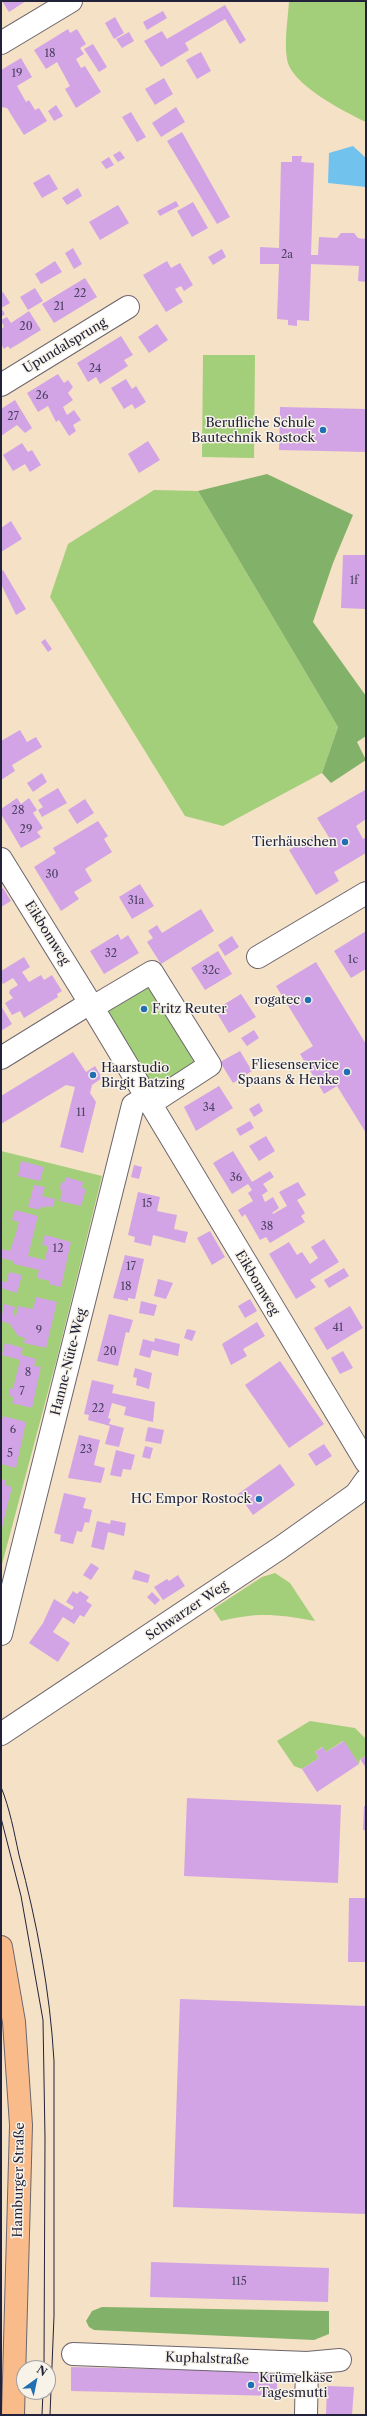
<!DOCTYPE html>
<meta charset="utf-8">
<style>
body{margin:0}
#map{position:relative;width:367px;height:2416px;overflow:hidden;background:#f4e1c6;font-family:"Libre Caslon Text",serif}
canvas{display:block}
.frame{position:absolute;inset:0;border:2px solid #22223b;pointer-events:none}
.north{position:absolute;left:16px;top:2360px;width:40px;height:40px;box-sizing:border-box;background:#f7f3e8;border:1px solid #a29fa3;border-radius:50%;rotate:33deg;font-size:11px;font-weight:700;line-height:16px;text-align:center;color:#22223b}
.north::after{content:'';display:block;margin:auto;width:14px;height:18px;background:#1f6fb2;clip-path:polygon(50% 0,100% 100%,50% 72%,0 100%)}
</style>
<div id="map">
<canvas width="367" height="2416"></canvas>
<div class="frame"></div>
<div class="north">N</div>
</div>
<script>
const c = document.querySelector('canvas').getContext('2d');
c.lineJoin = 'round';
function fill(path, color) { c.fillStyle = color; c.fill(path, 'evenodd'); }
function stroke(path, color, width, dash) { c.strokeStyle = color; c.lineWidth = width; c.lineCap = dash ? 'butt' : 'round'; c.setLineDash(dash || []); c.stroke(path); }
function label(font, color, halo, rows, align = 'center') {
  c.font = font + ' "Libre Caslon Text",serif'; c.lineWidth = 3; c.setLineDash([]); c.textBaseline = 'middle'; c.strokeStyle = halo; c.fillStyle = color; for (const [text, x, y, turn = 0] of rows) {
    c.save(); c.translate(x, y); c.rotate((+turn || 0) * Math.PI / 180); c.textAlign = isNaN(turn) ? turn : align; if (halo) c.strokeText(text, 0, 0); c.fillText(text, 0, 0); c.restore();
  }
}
const green = new Path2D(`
 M289,1H366V122C345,112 290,84 287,59C284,41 288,19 289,1Z
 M203,355H255L254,458L202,457Z
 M154,490L198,491L338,727L322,773L223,826L185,816L50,597L68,544Z
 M142,986L153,987L198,1056L193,1067L158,1088L153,1089L105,1012Z
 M1,1151L102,1176L57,1358L1,1568Z
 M275,1573L290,1583L315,1621C277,1614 258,1612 221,1621L213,1609L262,1577Z
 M310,1721L355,1728L366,1739V1756L360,1759L359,1764L343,1741L326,1752L322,1747L315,1752L319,1758L302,1769L294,1766L277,1741Z`);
const forest = new Path2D(`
 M267,474L353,515L333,563L313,622L366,696V736L357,742L366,760L331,783L322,773L338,727L198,491Z
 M102,2307L329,2311V2334L314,2340L94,2330L89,2327L86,2321L92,2311Z`);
const water = new Path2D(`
 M353,146L366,158V187L328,183L329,153Z`);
const building = new Path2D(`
 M2,1H26L9,12Z
 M225,5L246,40L240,44L225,19L185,43L189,50L161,67L144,41L162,31L167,39Z
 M163,11L167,18L147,30L143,22Z
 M115,17L124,33L114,39L105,23Z
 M68,29L70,33L77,29L86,44L80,48L84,54L76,59L81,68L85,66L101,92L76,108L65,89L70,86L57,62L46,69L34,50Z
 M129,32L134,41L122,48L116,39Z
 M93,44L107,67L99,72L84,49Z
 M201,52L211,71L197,79L186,60Z
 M21,58L32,77L17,86L26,102L29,100L35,110L39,108L47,121L24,135L7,108L1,107V70Z
 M164,78L173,94L155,105L145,89Z
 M56,105L63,116L54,121L48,111Z
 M176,107L185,122L161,137L152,123Z
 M131,112L146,137L137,142L122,117Z
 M182,132L230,217L217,224L167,141Z
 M120,151L125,158L118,162L113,155Z
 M292,156H302L301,162L314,163L311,255H318L319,237L337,238L341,233H354L358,238L364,239L366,236V282L358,281L359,266L311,264L309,321L297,320V326L288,325V320L277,319L279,264H260V247L279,248L281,162H292Z
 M109,157L114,165L106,169L101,162Z
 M49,174L58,189L42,198L33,183Z
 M78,188L82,196L67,205L62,198Z
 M176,201L179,206L160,216L157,211Z
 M193,202L208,228L192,237L177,211Z
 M118,205L129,223L100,240L89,222Z
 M73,248L82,264L74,269L65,253Z
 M222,249L226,257L213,265L208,257Z
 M55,261L62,272L41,284L35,274Z
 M167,261L171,268L180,263L193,285L184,291L181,286L175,289L183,302L166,312L143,275Z
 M85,278L97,297L54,323L42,304Z
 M35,288L43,301L28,310L20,297Z
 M3,292L10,303L1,308L5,314L1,317V293Z
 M29,311L41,330L10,349L8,346L4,349L1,344V329L4,327L1,320L7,317L11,323Z
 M157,324L168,340L149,353L138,337Z
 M121,336L133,355L124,360L128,366L100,384L96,377L88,382L77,363Z
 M58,374L64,383L68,380L73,387L68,393L73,400L63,407L67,415L74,410L81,420L73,425L76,431L69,436L59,420L56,422L48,406L38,412L27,393Z
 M126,379L132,389L136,386L146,402L135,409L132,404L124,409L111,388Z
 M15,400L32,428L25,433L17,425L1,436V409Z
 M280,407L366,409V452L279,450Z
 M148,441L160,460L139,473L128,454Z
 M22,443L28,452L32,450L41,465L30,472L25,464L13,471L3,455Z
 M11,521L22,539L1,552V528Z
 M343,555H366V609L341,608Z
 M3,570L26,609L16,615L1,584V572Z
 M45,639L52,649L48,652L41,642Z
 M20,730L27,742L36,737L42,747L12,765L15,771L1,780V741Z
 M42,773L47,782L33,792L27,783Z
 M58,788L67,803L42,817L38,810L43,807L38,800Z
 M365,790L366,819L356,826L363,839L366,837V853L334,872L339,881L316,895L289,850L313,836L318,846L330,839L317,818Z
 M17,798L21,804L29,798L37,810L33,813L43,828L37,832L41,837L21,848L1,814V809Z
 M85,799L94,813L77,824L68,810Z
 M98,821L108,836L104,839L112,852L85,869L92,881L74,892L79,899L61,911L34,867L56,853L53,848Z
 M140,884L154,906L132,919L119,897Z
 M3,888L11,901L1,907V889Z
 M201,909L214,931L161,964L147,942L153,938L148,931L157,925L162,933Z
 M366,931V969L351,978L334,951Z
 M118,934L121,940L128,935L139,953L104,974L90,951Z
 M232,936L239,947L225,956L218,945Z
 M218,951L232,974L205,990L191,968Z
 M24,957L30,967L22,972L29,982L41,975L44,980L52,975L62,991L57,994L58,997L24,1018L20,1011L12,1015L5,1003L13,998L9,993L10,990L18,985L13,978L3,984L1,980V971Z
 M316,962L366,1044V1133L337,1086L324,1094L300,1054L313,1046L276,986Z
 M241,994L256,1017L229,1033L215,1010Z
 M1,1006L12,1024L1,1031Z
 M254,1030L259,1038L247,1046L241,1038Z
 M240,1051L252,1071L233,1083L220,1062Z
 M73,1052L86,1072L95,1066L102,1078L92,1085L90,1093L96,1102L83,1153L60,1147L75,1087L66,1085L1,1124V1096Z
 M219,1086L233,1108L196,1131L184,1107Z
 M259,1103L263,1111L254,1117L249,1109Z
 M250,1121L254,1128L240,1136L236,1129Z
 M266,1136L275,1151L259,1161L249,1146Z
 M233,1151L252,1182L270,1171L274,1177L263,1184L268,1191L262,1195L265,1202L273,1197L279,1208L272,1213L273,1214L287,1206L279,1192L298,1182L306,1195L297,1200L305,1213L301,1216L305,1222L270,1243L266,1237L260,1240L245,1214L242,1217L238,1210L253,1201L248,1193L252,1190L248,1184L232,1194L213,1163Z
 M21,1161L44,1167L40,1181L18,1176Z
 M134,1165L142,1167L139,1179L131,1177Z
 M66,1177L83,1182L82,1188L86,1189L81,1206L60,1201L62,1190L60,1189L61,1182L64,1183Z
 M34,1185L45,1187L42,1196L55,1199L53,1207L46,1206V1208L40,1207V1210L28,1207Z
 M138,1192L160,1197L157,1211L177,1215L174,1229L188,1232L185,1243L153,1235L151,1246L134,1242L135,1237L128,1235Z
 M15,1210L38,1216L28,1256L45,1260L48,1246L42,1245L45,1235L71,1242L61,1287L49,1284L50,1281L37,1278L39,1270L14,1264V1261L1,1258V1249L10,1251L16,1233L19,1222L12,1220Z
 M210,1231L225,1257L212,1265L197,1238Z
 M324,1239L339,1262L310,1280L316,1287L296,1299L269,1254L289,1242L297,1255L302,1252L310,1264L318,1258L311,1247Z
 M125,1255L144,1259L135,1299L128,1298V1301L113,1298Z
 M344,1268L349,1276L329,1288L324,1280Z
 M9,1272L22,1275L17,1293L1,1288V1281L7,1282Z
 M158,1279L173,1283L166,1299L154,1296Z
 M36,1297L57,1302L46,1348L24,1343L25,1338L18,1336L10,1324L1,1321L4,1304L15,1307L13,1315L16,1316L18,1306L33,1309Z
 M250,1299L257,1311L245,1318L238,1306Z
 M141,1301L157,1305L154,1316L139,1313Z
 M350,1306L363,1328L327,1350L314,1328Z
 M109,1314L133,1320L129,1333L126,1332L118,1366L97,1361Z
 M257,1322L265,1336L243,1349L247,1356L231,1365L222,1344Z
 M187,1329L196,1331L192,1341L184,1338Z
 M155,1338L180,1344L178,1356L152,1350L150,1358L139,1355L143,1339L154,1342Z
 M5,1343L23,1348L21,1355L36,1359L34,1366L41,1367L32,1408L12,1403L14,1397L9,1396L10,1388L13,1389L20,1360L2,1355Z
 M343,1351L353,1368L340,1374L331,1358Z
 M280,1361L324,1424L289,1448L245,1385Z
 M135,1368L152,1373L149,1389L136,1385L137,1378L133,1377Z
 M92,1380L114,1385L112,1393L155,1402L153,1422L124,1415L126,1407L112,1403L108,1418L111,1419L109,1424L124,1428L119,1447L105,1444L110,1426L88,1420L89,1415L84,1414Z
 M3,1416L26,1422L16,1468L1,1464V1424Z
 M148,1427L164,1430L161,1444L145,1441Z
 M79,1435L100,1440L94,1465L105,1468L101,1483L68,1478Z
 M324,1444L332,1456L316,1466L308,1454Z
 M145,1446L153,1448L150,1459L142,1457Z
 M116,1450L135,1455L131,1470L123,1469L121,1477L110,1475Z
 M280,1464L295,1485L253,1515L238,1494Z
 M1,1479L6,1480L5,1485L12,1487L2,1528Z
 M64,1493L86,1498L83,1508L92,1510L89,1523L85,1522L82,1532L77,1531L73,1544L60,1541L61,1535L54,1533Z
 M111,1520L126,1523L124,1536L108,1532L104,1550L91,1547L97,1521L110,1524Z
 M91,1563L99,1568L91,1580L83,1575Z
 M135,1570L150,1575L148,1583L132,1579Z
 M178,1575L185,1586L163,1600L154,1587L167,1579L169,1581Z
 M73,1591L77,1594L80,1591L89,1597L86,1601L92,1605L84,1617L80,1615L74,1624L63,1617L53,1632L70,1643L58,1662L29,1643L43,1623L54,1599L72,1610L74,1607L66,1602Z
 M152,1592L160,1600L155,1605L147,1597Z
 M344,1741L359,1764L317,1792L302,1769L319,1758L315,1752L323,1747L326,1752Z
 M366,1756V1768L360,1759Z
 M187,1798L341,1805L338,1883L184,1876Z
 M364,1806H366V1830H363Z
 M349,1898H366V1962H348Z
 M180,1999L366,2006V2214L173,2207Z
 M151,2262L329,2268L328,2302L150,2297Z
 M71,2367L277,2372V2396L71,2391Z
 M327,2386L354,2387L352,2415H326Z`);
const minor = new Path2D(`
 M1,43L71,1
 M1,385L128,307
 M1,859L90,1003L366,1462
 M258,957L366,893
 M93,1007L152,972L210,1065L150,1104
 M1,1058L90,1003
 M1,1634L133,1105L146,1097
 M1,1734L280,1548L356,1494L366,1480
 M73,2354L307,2363L340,2360
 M306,2415L307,2363`);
const major = new Path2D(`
 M1,1947L14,2022L21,2125L13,2415`);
const tram = new Path2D(`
 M1,1787C10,1809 14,1832 19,1855C37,1923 50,1991 54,2061V2316L50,2415
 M1,1818L21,1896L43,2020L45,2138L44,2368
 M42,2415L43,2392`);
const markers = [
 [323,430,4,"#1f6fb2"],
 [345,842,4,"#1f6fb2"],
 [308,1000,4,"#1f6fb2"],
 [144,1009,4,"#1f6fb2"],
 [347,1072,4,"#1f6fb2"],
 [93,1075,4,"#1f6fb2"],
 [259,1499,4,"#1f6fb2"],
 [251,2385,4,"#1f6fb2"]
];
const numberNames = [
 ["18",50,54],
 ["19",17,74],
 ["2a",287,255],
 ["22",80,294],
 ["21",59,307],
 ["20",26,327],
 ["24",95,369],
 ["26",42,396],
 ["27",13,417],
 ["1f",354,581],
 ["28",18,811],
 ["29",26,830],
 ["30",52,875],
 ["31a",136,901],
 ["32",111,954],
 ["1c",353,960],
 ["32c",211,971],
 ["34",209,1108],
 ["11",81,1113],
 ["36",236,1178],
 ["15",147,1204],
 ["38",267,1227],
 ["12",58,1249],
 ["17",131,1267],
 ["18",126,1287],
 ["41",338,1328],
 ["9",39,1331],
 ["20",110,1352],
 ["8",28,1373],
 ["7",22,1392],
 ["22",98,1409],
 ["6",13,1430],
 ["23",86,1450],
 ["5",10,1454],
 ["115",239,2282]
];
const streetNames = [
 ["Upundalsprung",65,346,-31],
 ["Eikbomweg",47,933,58],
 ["Eikbomweg",257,1283,59],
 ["Hanne-Nüte-Weg",69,1362,-76],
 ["Schwarzer Weg",187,1611,-34],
 ["Hamburger Straße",19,2180,-89],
 ["Kuphalstraße",207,2359,2]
];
const poiNames = [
 ["Berufliche Schule",315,423],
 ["Bautechnik Rostock",315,438],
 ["Tierhäuschen",337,842],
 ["rogatec",300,1000],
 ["Fritz Reuter",152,1009,"left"],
 ["Fliesenservice",339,1065],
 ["Spaans & Henke",339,1080],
 ["Haarstudio",101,1068,"left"],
 ["Birgit Batzing",101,1083,"left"],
 ["HC Empor Rostock",251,1499],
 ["Krümelkäse",259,2378,"left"],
 ["Tagesmutti",259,2393,"left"]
];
fill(green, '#a3ce7a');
fill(forest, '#82b16a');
fill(water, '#71c2ed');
fill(building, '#d3a4e5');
stroke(minor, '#6c656c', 24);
stroke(major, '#6c656c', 24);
stroke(minor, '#fff', 22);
stroke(major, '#fabb8b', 22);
stroke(tram, '#22223b', 1);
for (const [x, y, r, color] of markers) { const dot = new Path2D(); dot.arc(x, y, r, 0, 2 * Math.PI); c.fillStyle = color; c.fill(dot); stroke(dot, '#f7f3e8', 1.5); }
label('11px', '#4e4266', null, numberNames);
label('13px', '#22223b', '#f7f3e8', streetNames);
label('13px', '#22223b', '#f7f3e8', poiNames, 'right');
</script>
